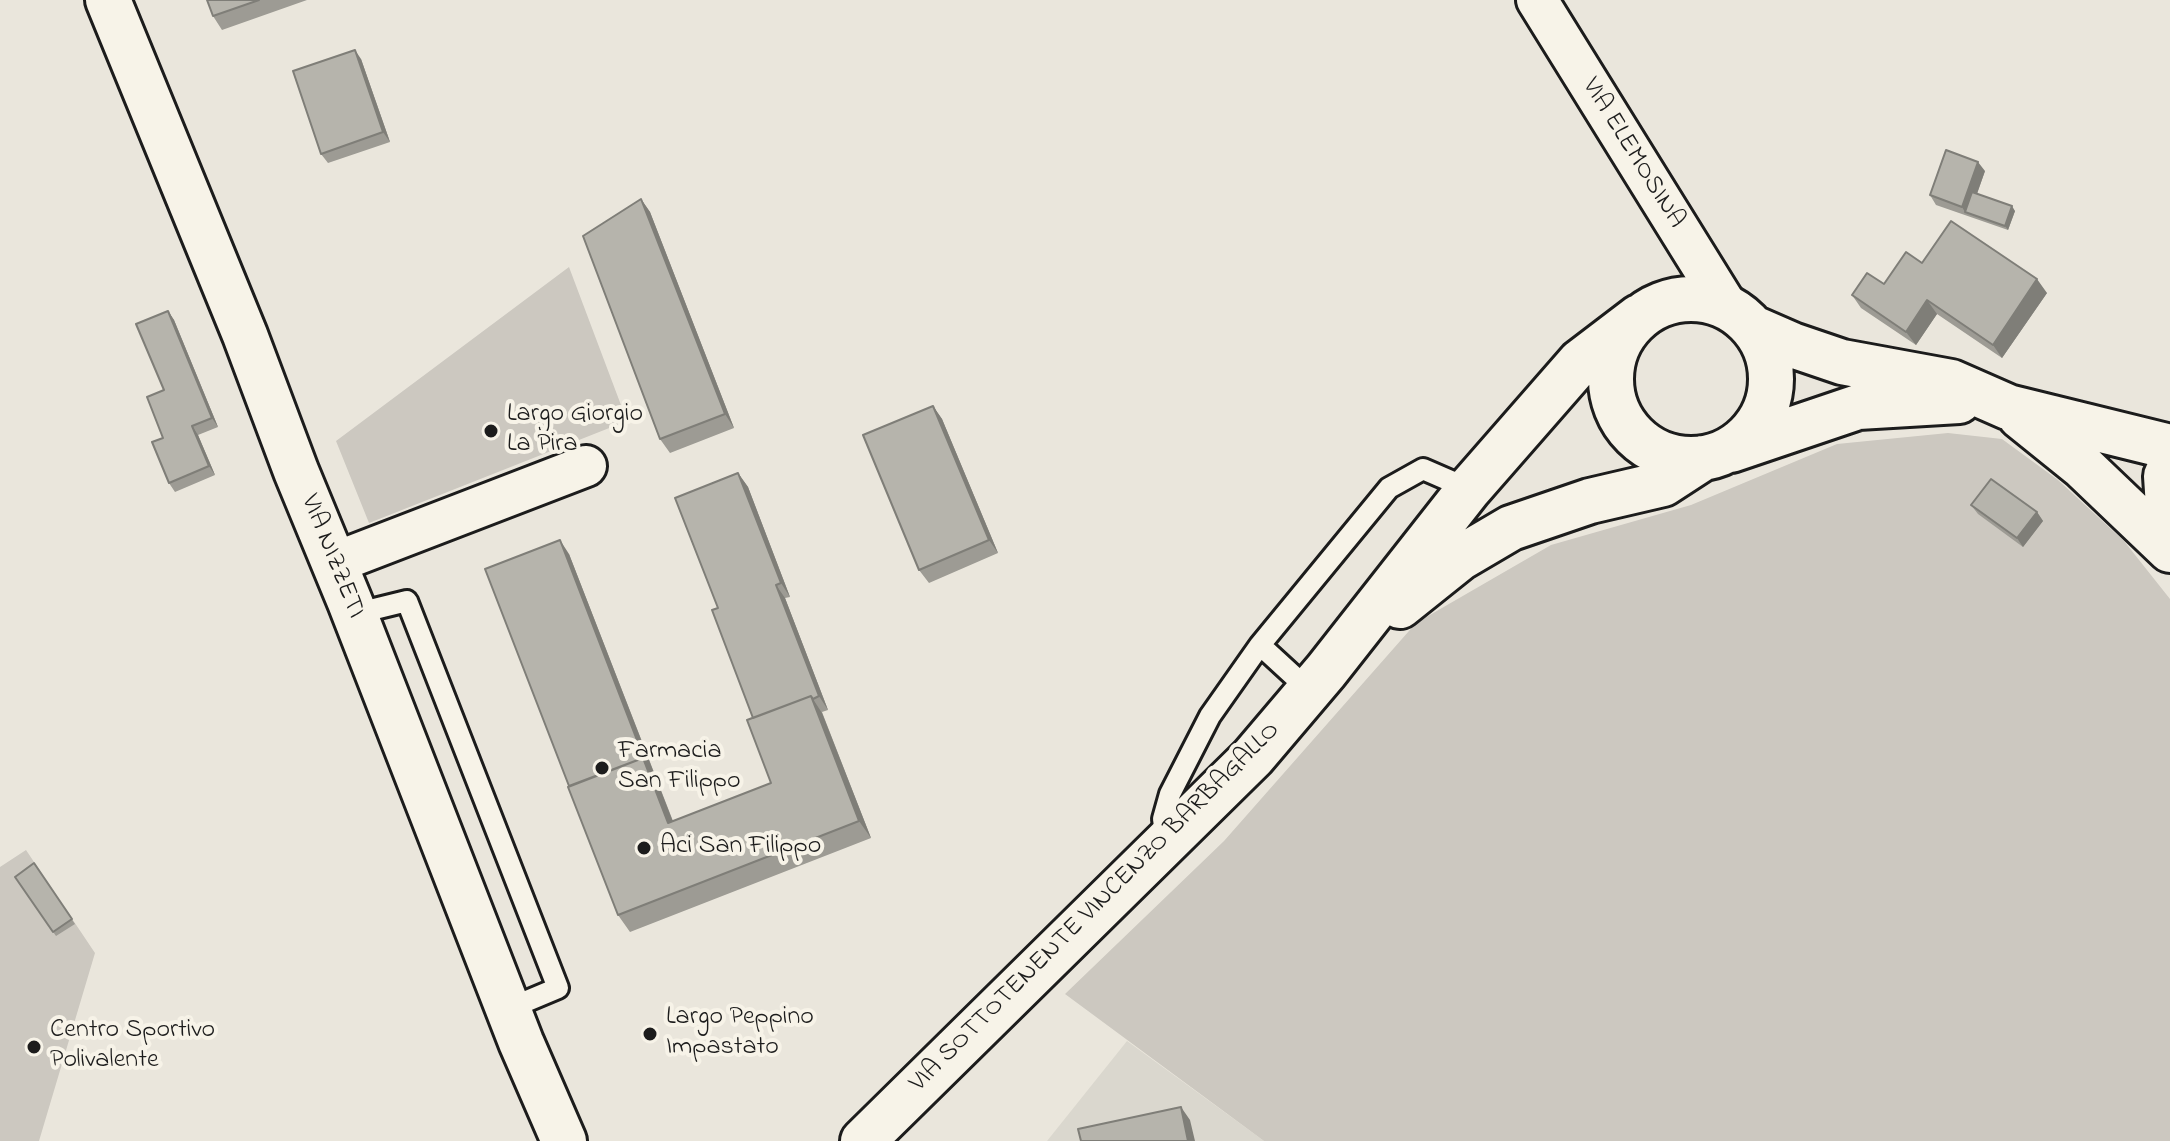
<!DOCTYPE html>
<style>
body{margin:0}
canvas{display:block;background:#eae6dc}
</style>
<canvas width="2170" height="1141"></canvas>
<script>
const c = document.querySelector('canvas').getContext('2d');
c.lineJoin = 'round';
function fill(path, color) { c.fillStyle = color; c.fill(path, 'evenodd'); }
function stroke(path, color, width, dash) { c.strokeStyle = color; c.lineWidth = width; c.lineCap = dash ? 'butt' : 'round'; c.setLineDash(dash || []); c.stroke(path); }
function label(font, color, halo, rows, align = 'center') {
  c.font = font + ' "Indie Flower",sans-serif'; c.lineWidth = 8; c.setLineDash([]); c.textBaseline = 'middle'; c.strokeStyle = halo; c.fillStyle = color; for (const [text, x, y, turn = 0] of rows) {
    c.save(); c.translate(x, y); c.rotate((+turn || 0) * Math.PI / 180); c.textAlign = isNaN(turn) ? turn : align; if (halo) c.strokeText(text, 0, 0); c.fillText(text, 0, 0); c.restore();
  }
}
const built = new Path2D(`
 M1127,1041L1264,1141H1047Z`);
const green = new Path2D(`
 M569,267L627,421L369,523L336,441Z
 M1948,433L2002,439L2058,480L2124,541L2170,599V1141H1264L1065,994L1224,841L1416,623L1551,545L1691,505L1837,444Z
 M26,850L95,953L39,1141H0V867Z`);
const service = new Path2D(`
 M354,614L407,601L558,988L508,1009
 M1260,645L1309,690
 M1166,838L1163,819L1170,794L1210,716L1260,645L1389,488L1423,469L1469,489`);
const minor = new Path2D(`
 M1537,0L1728,308
 M334,563L586,466`);
const tertiary = new Path2D(`
 M108,0L245,335L296,471L350,602L521,1042L564,1141
 M1611 379a80 80 0 1 1 160 0a80 80 0 1 1-160 0Z
 M1753,328L1792,345L1842,362L1951,382L2008,407L2170,447
 M2020,416L2082,466L2170,550
 M1731,450L1858,407L1959,401
 M2170,469L2166,476L2170,537
 M1400,606L1460,558L1511,528L1590,501L1663,484L1703,458
 M863,1141L1253,757L1326,671L1469,489L1580,362L1639,317`);
const wall = new Path2D(`
 M207,0H307L222,30L213,16Z
 M361,59L390,142L328,163L321,154Z
 M1985,171L1977,194L2015,211L2008,230L1936,205L1930,195Z
 M641,199L650,212L734,428L670,453L660,439Z
 M1922,263L2047,293L2002,358L1937,314L1916,345L1861,308L1852,295L1884,284Z
 M168,311L174,320L218,427L198,435L215,475L175,492L169,483L164,390Z
 M933,406L942,419L998,553L929,583L919,570Z
 M738,473L748,487L790,597L785,598L828,710L822,712L871,838L630,932L618,915L569,786V554L673,821L771,783L753,718L718,608Z
 M1971,505L2037,512L2043,521L2023,547L1978,514Z
 M34,863L75,924L56,936L15,877Z`);
const shadedWall = new Path2D(`
 M355,50L361,59L390,142L383,132Z
 M1978,162L1985,171L1970,213L1965,212L1962,207Z
 M641,199L650,212L734,428L725,414Z
 M2012,206L2015,211L2008,230L2005,226Z
 M2037,279L2047,293L2002,358L1993,345Z
 M1927,300L1937,314L1916,345L1906,332Z
 M168,311L174,320L218,427L212,418Z
 M933,406L942,419L998,553L989,540Z
 M192,426L198,435L215,475L209,466Z
 M738,473L748,487L790,597L781,583Z
 M2037,512L2043,521L2023,547L2017,538Z
 M560,540L569,554L680,840L668,823Z
 M776,585L785,598L828,710L819,696Z
 M811,696L822,713L871,838L859,821Z
 M1181,1107L1190,1120L1195,1141H1188Z`);
const building = new Path2D(`
 M207,0H259L213,16Z
 M355,50L383,132L321,154L293,71Z
 M1946,150L1978,162L1962,207L1930,195Z
 M1972,192L2012,206L2005,226L1965,212Z
 M641,199L725,414L660,439L583,236Z
 M1951,221L2037,279L1993,345L1927,300L1906,332L1852,295L1867,273L1884,284L1906,252L1922,263Z
 M168,311L212,418L192,426L209,466L169,483L152,442L163,438L147,397L164,390L136,324Z
 M933,406L989,540L919,570L863,435Z
 M738,473L781,583L776,585L819,696L813,699L811,696L753,718L712,610L718,608L675,498Z
 M1991,479L2037,512L2017,538L1971,505Z
 M560,540L645,761L643,758L569,786L485,569Z
 M811,696L859,821L618,915L568,787L643,758L668,823L771,783L747,720Z
 M34,863L72,919L53,932L15,877Z
 M1181,1107L1188,1141H1081L1078,1129Z`);
const markers = [
 [491,431,8,"#1c1c1c"],
 [602,768,8,"#1c1c1c"],
 [644,848,8,"#1c1c1c"],
 [650,1034,8,"#1c1c1c"],
 [34,1047,8,"#1c1c1c"]
];
const streetNames = [
 ["VIA ELEMOSINA",1632,154,58],
 ["VIA NIZZETI",331,557,68],
 ["VIA SOTTOTENENTE VINCENZO BARBAGALLO",1096,908,-45]
];
const poiNames = [
 ["Largo Giorgio",507,416],
 ["La Pira",507,446],
 ["Farmacia",618,753],
 ["San Filippo",618,783],
 ["Aci San Filippo",660,848],
 ["Largo Peppino",666,1019],
 ["Impastato",666,1049],
 ["Centro Sportivo",50,1032],
 ["Polivalente",50,1062]
];
fill(built, '#dad7ce');
fill(green, '#ccc8c0');
stroke(service, '#1c1c1c', 26);
stroke(minor, '#1c1c1c', 46);
stroke(tertiary, '#1c1c1c', 50);
stroke(service, '#f7f3e8', 20);
stroke(minor, '#f7f3e8', 40);
stroke(tertiary, '#f7f3e8', 44);
fill(wall, '#9d9b94');
fill(shadedWall, '#7f7e78');
fill(building, '#b6b4ac');
stroke(building, '#7f7e78', 2);
for (const [x, y, r, color] of markers) { const dot = new Path2D(); dot.arc(x, y, r, 0, 2 * Math.PI); c.fillStyle = color; c.fill(dot); stroke(dot, '#f7f3e8', 3); }
label('26px', '#1c1c1c', '#f7f3e8', streetNames);
label('26px', '#1c1c1c', '#f7f3e8', poiNames, 'left');
</script>
